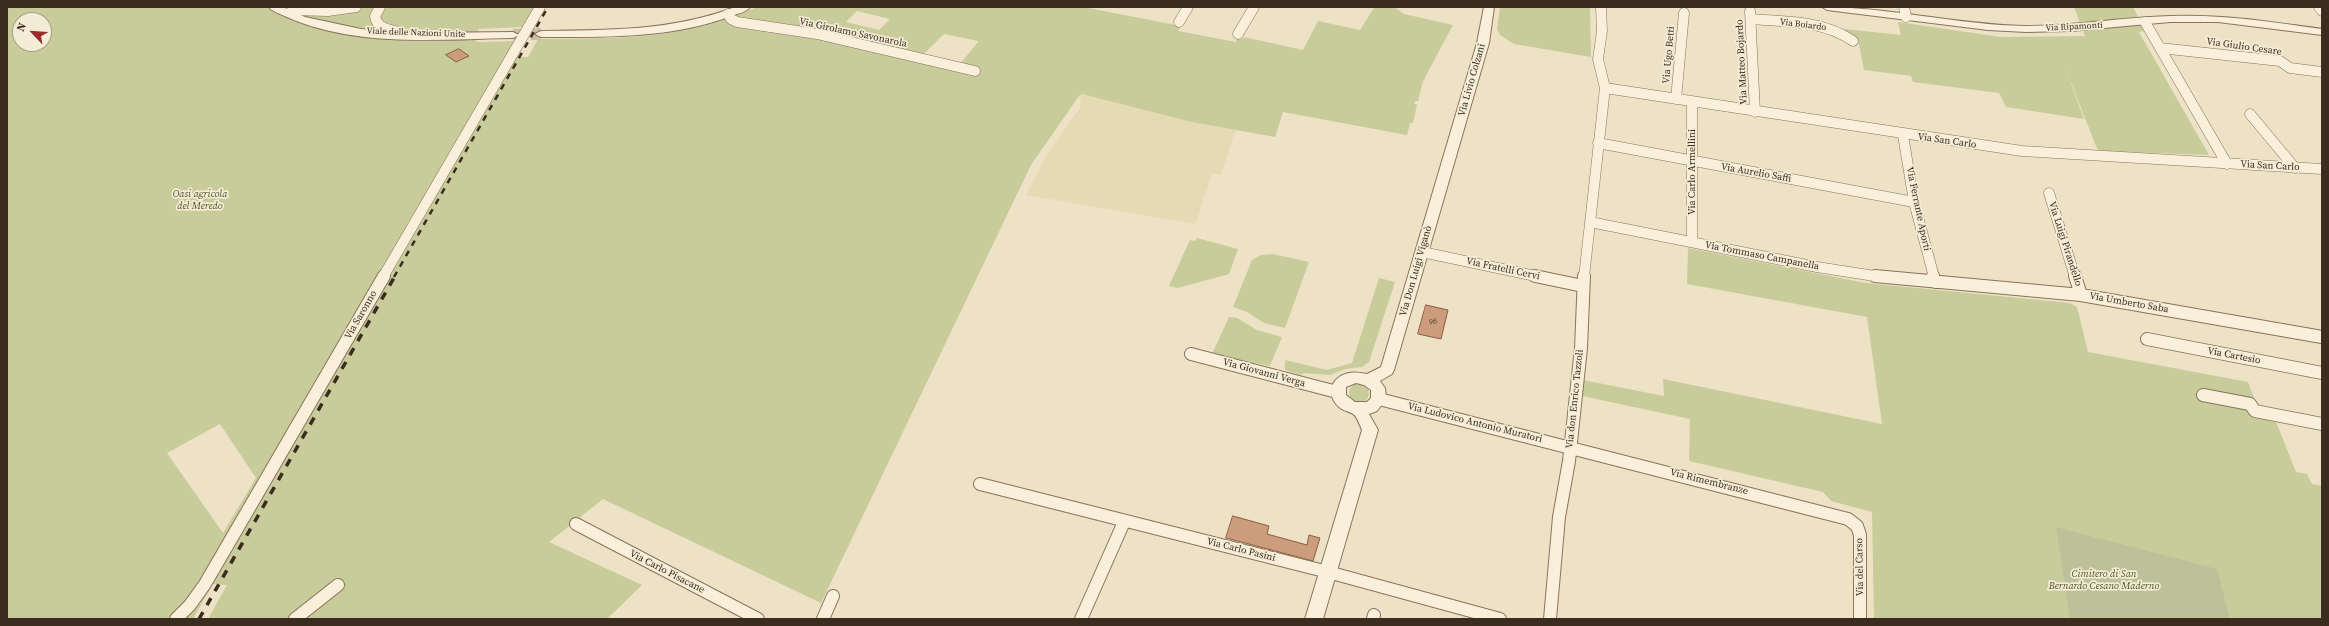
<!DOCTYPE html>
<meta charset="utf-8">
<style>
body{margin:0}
#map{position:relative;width:2329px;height:626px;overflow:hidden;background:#eee2c6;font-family:"Source Serif 4",serif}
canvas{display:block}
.frame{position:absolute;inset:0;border:8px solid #3a2c1f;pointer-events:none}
.north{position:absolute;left:12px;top:12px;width:40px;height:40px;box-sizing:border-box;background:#f5ecd6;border:1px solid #aa9f8d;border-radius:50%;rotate:295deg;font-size:11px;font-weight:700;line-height:16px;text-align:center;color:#3a2c1f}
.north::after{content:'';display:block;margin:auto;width:14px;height:18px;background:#982c2e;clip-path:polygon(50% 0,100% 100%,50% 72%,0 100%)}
</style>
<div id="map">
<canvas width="2329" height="626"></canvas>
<div class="frame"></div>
<div class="north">N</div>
</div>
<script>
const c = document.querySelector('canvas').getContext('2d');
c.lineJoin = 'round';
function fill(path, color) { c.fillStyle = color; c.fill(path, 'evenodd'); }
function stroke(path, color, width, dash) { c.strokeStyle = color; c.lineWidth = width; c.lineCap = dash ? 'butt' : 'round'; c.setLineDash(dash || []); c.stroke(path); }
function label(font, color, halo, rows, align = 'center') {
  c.font = font + ' "Source Serif 4",serif'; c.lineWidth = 3.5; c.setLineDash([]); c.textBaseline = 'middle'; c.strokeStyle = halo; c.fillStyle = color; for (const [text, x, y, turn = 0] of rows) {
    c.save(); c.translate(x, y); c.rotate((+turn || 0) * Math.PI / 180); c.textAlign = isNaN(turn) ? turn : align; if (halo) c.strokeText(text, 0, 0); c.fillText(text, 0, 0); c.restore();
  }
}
const farmland = new Path2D(`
 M1238,38L1426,75L1418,101H1415L1414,104H1417L1413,123H1410L1407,135L1283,112L1275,137L1236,129L1221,175L1212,173L1195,224L1026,195L1048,153L1080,108L1081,101L1079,96L1081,94L1194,121Z`);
const green = new Path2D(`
 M7,7H536L524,27L479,29L473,39L478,42L517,41L516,57H528L538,39C620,38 680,41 757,7H1083L1181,26L1178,31L1236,42L1238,38L1243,39L1244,37L1303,50L1318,21L1360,30L1374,8L1373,7H1394L1404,14L1453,25L1422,83L1418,101H1415L1414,104H1417L1413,123H1410L1407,135L1283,112L1275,137L1192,122L1082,94L1079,96L1031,165L821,603L603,499L549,542L642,585L607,619H208L227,585L213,584L193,619H183V606L170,619H7ZM857,11L890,19L879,30L846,22ZM20,20H44V44H20ZM944,34L978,41V42L960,64L924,54ZM220,424L256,478L223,533L167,453Z
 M1500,7H1590L1591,57L1514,44L1500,35L1497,29Z
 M2074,7H2133L2145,31L2139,32L2209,155L2098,151L2064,65L2084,119L2006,107L1999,93L1913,82L1911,76L1864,70L1859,44L1835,28L1901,35L1898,22L2001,37L2085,36Z
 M1197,238L1238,249L1229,274L1178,288L1169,286L1190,240L1195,241Z
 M1688,248L1866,283L2070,303L2077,307L2088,352L2248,382L2259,411L2273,414L2296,472L2307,474L2312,484L2322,486V619H1874L1872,512L1831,501L1823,492L1689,461L1690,419L1582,396L1583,380L1664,396L1663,379L1882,424L1867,317L1687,284Z
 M1273,254L1309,262L1285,328L1264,323L1247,312L1233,307L1252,260L1261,255Z
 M1379,278L1395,282L1369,362L1362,367L1345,369L1330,375L1304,373L1301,375L1285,370V360L1327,370L1352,363Z
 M1229,317L1237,318L1257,330L1282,337L1270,366L1212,354Z
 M1349 393a10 10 0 1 1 20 0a10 10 0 1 1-20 0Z`);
const cemetery = new Path2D(`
 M2056,527L2217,569L2230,619H2070Z`);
const building = new Path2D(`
 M459,49L469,56L456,62L446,55Z
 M1426,305L1448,310L1441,339L1418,334Z
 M1233,516L1269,526L1267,534L1307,545L1309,535L1320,538L1313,561L1226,538Z`);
const tertiaryTunnel = new Path2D(`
 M513,35L541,34`);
const minorFar1 = new Path2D(`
 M380,7L375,16C377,27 385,29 395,31
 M1601,7L1602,31L1598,59L1605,88L2022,151L2322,169
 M1904,7L1906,17
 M2319,7L2322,11
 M292,10L328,11L356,7
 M1750,11L1755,112
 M728,14L731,19L737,22L817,34L975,71
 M1751,19C1786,22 1823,20 1853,41
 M1179,22L1188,7
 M2145,22L2227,164
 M1238,34L1254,7
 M2160,48L2280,61L2290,68L2322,72
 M1676,99L1684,13
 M1692,102V242
 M2250,114L2295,168
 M1903,135L1914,202L1934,277
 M1598,143L1914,202
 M2049,193L2075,277
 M1590,222L1817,267L1881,277
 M1422,252L1540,277
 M383,277L540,7
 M1584,277L1605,88`);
const minor = new Path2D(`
 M1535,276L1583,286
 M1875,276L2081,295L2322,337
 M1933,276L1935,282
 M2075,276L2081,295
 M2147,339L2322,373
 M1191,354L1337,392
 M2203,395L2250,404L2255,411L2322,424
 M1379,399L1848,519L1857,526L1860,535V619
 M980,484L1328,572L1500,619
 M576,524L758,619
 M176,619L190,605L205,584L384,276
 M295,619L338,585
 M823,619L833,596
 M1081,619L1124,522
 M1373,619L1374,615
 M1550,619L1559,517L1569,461L1581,348L1584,276`);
const tertiary = new Path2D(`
 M269,7H283L305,17L361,29L422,33L513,32L519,35L513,38C439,39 357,48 287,17C281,14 272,12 269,7Z
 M735,7H750C747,12 737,14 731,16C671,39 604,37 541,37L535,34L541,31C607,30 673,31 735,7Z
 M1484,7H1494L1489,43L1394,370L1392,374L1380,381L1385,388L1386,399L1377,411L1369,414L1378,430L1323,619H1305L1362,430C1360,426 1357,416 1353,414C1349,411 1343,411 1339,407C1330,399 1328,386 1338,378C1346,371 1358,372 1367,374L1381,367L1477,43ZM1356,383L1364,385L1371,390V398L1367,402H1355L1346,395V387Z
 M1822,7C1890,7 1958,25 2026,26C2075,26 2123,17 2171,16C2222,14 2272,22 2322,29V35L2218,22H2170L2071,31L2026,32L1988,30L1827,10Z`);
const railFar1 = new Path2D(`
 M394,277L548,7`);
const rail = new Path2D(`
 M199,619L395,276`);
const numberNames = [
 ["96",1433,322]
];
const farStreetnames = [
 ["Via Boiardo",1803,25,7],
 ["Via Ripamonti",2074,27,-3],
 ["Viale delle Nazioni Unite",416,33,2]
];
const streetNames = [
 ["Via Girolamo Savonarola",853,33,12],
 ["Via Giulio Cesare",2244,47,8],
 ["Via Ugo Betti",1669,55,-85],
 ["Via Matteo Bojardo",1742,62,-93],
 ["Via Livio Colzani",1472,80,-74],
 ["Via San Carlo",1947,141,8],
 ["Via San Carlo",2270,166,3],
 ["Via Carlo Armellini",1692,172,-90],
 ["Via Aurelio Saffi",1756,173,10],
 ["Via Ferrante Aporti",1918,209,78],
 ["Via Luigi Pirandello",2065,244,72],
 ["Via Tommaso Campanella",1762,256,11],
 ["Via Fratelli Cervi",1503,269,12],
 ["Via Don Luigi Viganò",1416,271,-74],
 ["Via Umberto Saba",2129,303,10],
 ["Via Saronno",361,315,-60],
 ["Via Cartesio",2234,356,11],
 ["Via Giovanni Verga",1264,373,15],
 ["Via don Enrico Tazzoli",1575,399,-84],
 ["Via Ludovico Antonio Muratori",1475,423,14],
 ["Via Rimembranze",1709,482,14],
 ["Via Carlo Pasini",1241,550,14],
 ["Via del Carso",1860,567,-91],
 ["Via Carlo Pisacane",667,572,27]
];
const parkNames = [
 ["Oasi agricola",200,194],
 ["del Meredo",200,206],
 ["Cimitero di San",2104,574],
 ["Bernardo Cesano Maderno",2104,586]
];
fill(farmland, '#e4dbb4');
fill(green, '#c7cc9a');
fill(cemetery, '#bdc199');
fill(building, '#cc9c7d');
stroke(building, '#885d42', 1);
stroke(tertiaryTunnel, '#cabea5', 12, [12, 6]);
stroke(minorFar1, '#89735c', 11);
stroke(minor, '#89735c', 14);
stroke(tertiary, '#89735c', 2);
stroke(minorFar1, '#f9efda', 10);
stroke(minor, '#f9efda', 12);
fill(tertiary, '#f9efda');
stroke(railFar1, '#3a2c1f', 2.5, [6, 6]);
stroke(rail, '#3a2c1f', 3.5, [8, 8]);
label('8px', '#5e4836', null, numberNames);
label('9px', '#3a2c1f', '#f5ecd6', farStreetnames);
label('10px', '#3a2c1f', '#f5ecd6', streetNames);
label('italic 10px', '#4b5626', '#f5ecd6', parkNames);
</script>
